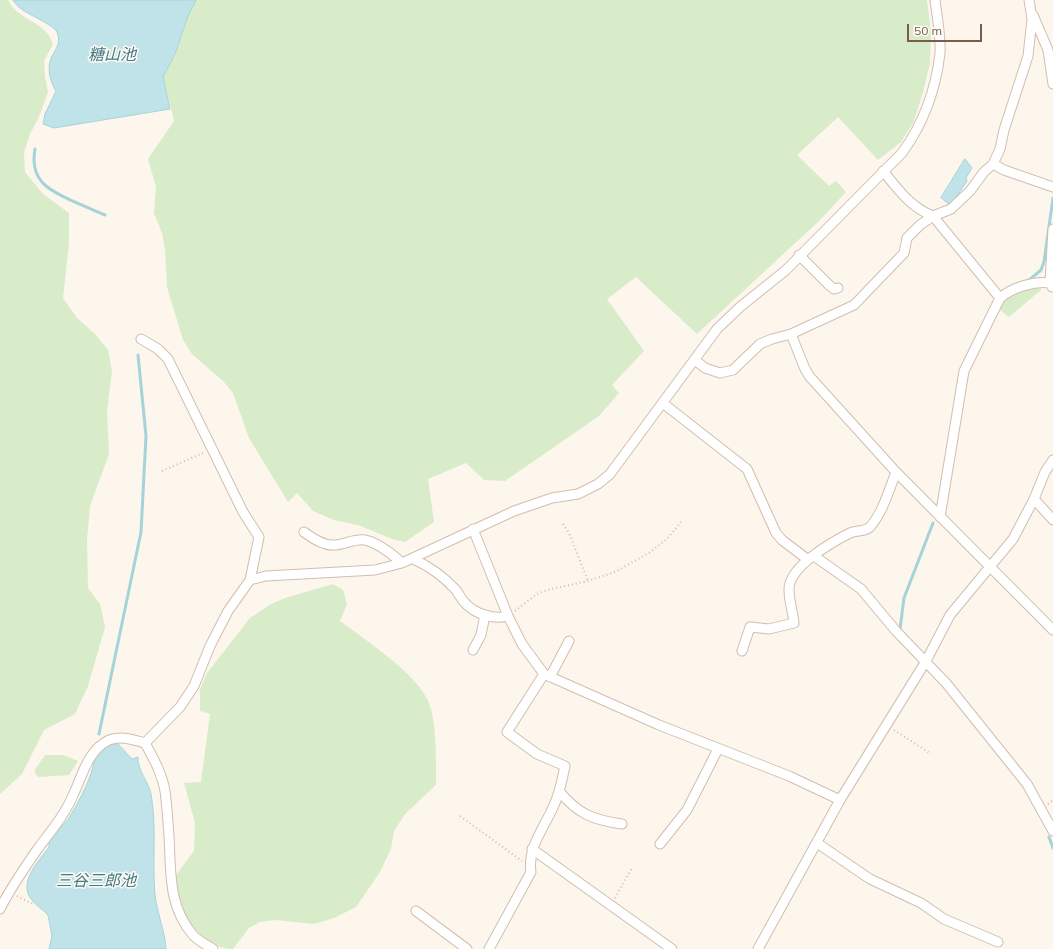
<!DOCTYPE html>
<meta charset="utf-8">
<style>
body{margin:0}
#map{position:relative;width:1053px;height:949px;overflow:hidden;background:#fdf6ec;font-family:Mulish,sans-serif}
canvas{display:block}
.scale{position:absolute;left:907px;top:24px;width:75px;height:18px;box-sizing:border-box;border:2px solid #7a5c4d;border-top:0;padding-left:5px;font-size:12px;line-height:14px;white-space:nowrap;color:#7a5c4d;-webkit-text-stroke:3px #fffaf3;paint-order:stroke}
</style>
<div id="map">
<canvas width="1053" height="949"></canvas>
<div class="scale">50 m</div>
</div>
<script>
const c = document.querySelector('canvas').getContext('2d');
c.lineJoin = 'round';
function fill(path, color) { c.fillStyle = color; c.fill(path, 'evenodd'); }
function stroke(path, color, width, dash) { c.strokeStyle = color; c.lineWidth = width; c.lineCap = dash ? 'butt' : 'round'; c.setLineDash(dash || []); c.stroke(path); }
function label(font, color, halo, rows, align = 'center') {
  c.font = font + ' Mulish,"Noto Sans JP",sans-serif'; c.lineWidth = 3; c.setLineDash([]); c.textBaseline = 'middle'; c.strokeStyle = halo; c.fillStyle = color; for (const [text, x, y, turn = 0] of rows) {
    c.save(); c.translate(x, y); c.rotate((+turn || 0) * Math.PI / 180); c.textAlign = isNaN(turn) ? turn : align; if (halo) c.strokeText(text, 0, 0); c.fillText(text, 0, 0); c.restore();
  }
}
const green = new Path2D(`
 M0,0H8C19,22 45,20 53,44L44,61L45,77L48,92L39,117L30,134L24,153L25,172L43,194L69,213V243L63,298L77,318L95,334L108,350L112,371L107,411L109,454L90,506L87,540L88,588L100,604L105,627L88,686L75,714L44,730L22,774L0,794Z
 M196,0H927L931,32L930,63L923,92L914,121L901,142L878,160L838,117L797,155L829,186L836,181L846,192L819,221L697,334L636,277L607,299L644,351L612,385L619,393L599,416L505,481L484,480L466,463L428,479L434,522L405,542L392,539L358,525L334,520L313,511L297,493L288,502L249,438L233,393L223,381L192,354L183,340L167,287L165,249L162,233L154,213L156,187L148,159L174,121L163,77L175,54L188,16Z
 M1041,285V290L1009,317L999,309L1005,296Z
 M333,584L343,590L347,604L340,621C364,639 419,675 429,703C437,726 436,760 436,785L405,814L394,831L391,849L380,872L356,907L334,918L314,924L275,920L260,922L249,928L233,949C210,949 192,928 182,909C178,899 177,886 175,876L194,851L195,823L184,783L201,782L210,714L200,711V689L207,673L250,618L271,604L285,598Z
 M45,755H63L78,761L69,775L38,777L34,771Z`);
const water = new Path2D(`
 M13,0H196L188,16L175,54L163,77L170,109L54,128L43,124L45,114L56,91C50,81 46,68 52,56C56,49 60,44 58,35C56,22 20,15 13,0Z
 M965,159L972,168L966,178L967,181L953,202L949,204L941,198Z
 M118,744L132,759L138,757C137,769 148,781 151,794C157,828 152,861 155,895C157,913 165,931 166,949H49L52,936L48,915C43,909 36,906 32,900C17,883 39,861 49,847C48,833 63,828 69,818C81,798 94,774 96,751L103,747Z`);
const stream = new Path2D(`
 M35,149C33,160 34,173 42,182C51,194 90,208 105,215
 M1028,281L1041,270L1044,262L1053,198
 M900,629L904,598L933,523
 M99,734L141,532L146,436L138,355
 M1049,837L1053,848`);
const path = new Path2D(`
 M162,471L203,453
 M563,524L569,533L588,581
 M515,611L537,594L547,590L588,581L615,572L649,553L667,539L681,522
 M894,730L931,754
 M1048,804L1053,800
 M460,816L522,861
 M17,896L33,904
 M615,898L632,868`);
const minor = new Path2D(`
 M1033,15L1048,50L1053,84
 M993,164L1004,170L1053,187
 M883,171C897,188 911,208 933,216L1000,298
 M799,255L829,285L834,289L838,288
 M1052,287L1050,283L1053,229
 M791,334L805,369L810,377L896,472L1053,630
 M695,360L705,368L720,373L733,370L760,344L772,339L791,334L854,305L904,253L907,238L920,225L933,216L951,209L970,191L984,172L993,164L1000,149L1004,130L1028,56L1032,19L1029,0
 M664,404L747,469L776,533L782,540L807,559
 M1034,499L1053,520
 M940,517L964,371L1000,298C1013,287 1034,281 1050,283
 M473,529L508,616L522,644L544,674L659,725L789,776L840,800
 M304,532C312,538 322,545 332,545C343,546 353,538 365,540C379,543 392,554 402,563
 M814,556L861,589L896,631L946,683L1027,784L1053,831
 M413,559C429,566 444,577 456,590C459,594 461,599 465,603C475,614 494,620 508,616
 M250,580L266,576L375,570L402,563L514,511L552,498L578,494L598,484L610,474L717,329L740,307L786,270L902,153C923,124 936,89 940,53C941,36 937,17 935,0
 M473,650L481,635L485,615
 M742,651L750,627L769,629L794,623C793,612 789,601 789,590C788,567 832,542 850,533C856,530 865,532 870,527C883,512 889,490 896,472
 M550,677L569,641
 M145,743C153,758 162,773 165,791C167,806 168,821 169,836C171,872 168,906 193,935C198,941 207,945 213,949
 M559,791C578,814 593,820 622,824
 M817,843L870,879L921,903L944,919L998,942
 M660,844L687,810L718,749
 M532,849L672,949
 M0,909C11,887 25,867 39,847C52,830 66,813 74,793C83,774 88,750 109,740C120,735 134,740 145,743L180,707L194,686L210,646L228,611L250,580L259,537L243,512L168,359L158,349L141,339
 M416,911L467,949
 M489,949L531,872C527,847 545,827 554,805C560,793 562,779 565,766L537,754L507,732L544,674
 M758,949L840,800L926,661L950,615L1013,539L1034,499L1045,472L1053,460`);
const waterNames = [
 ["糖山池",112,55],
 ["三谷三郎池",96,881]
];
fill(green, '#d8ecc9');
fill(water, '#bfe3e8');
stroke(water, '#a5d3da', 1);
stroke(stream, '#a5d3da', 3);
stroke(minor, '#d1beb0', 11);
stroke(path, '#d9b8a5', 2, [1, 3]);
stroke(minor, '#fff', 9);
label('italic 16px', '#437c86', '#fffaf3', waterNames);
</script>
